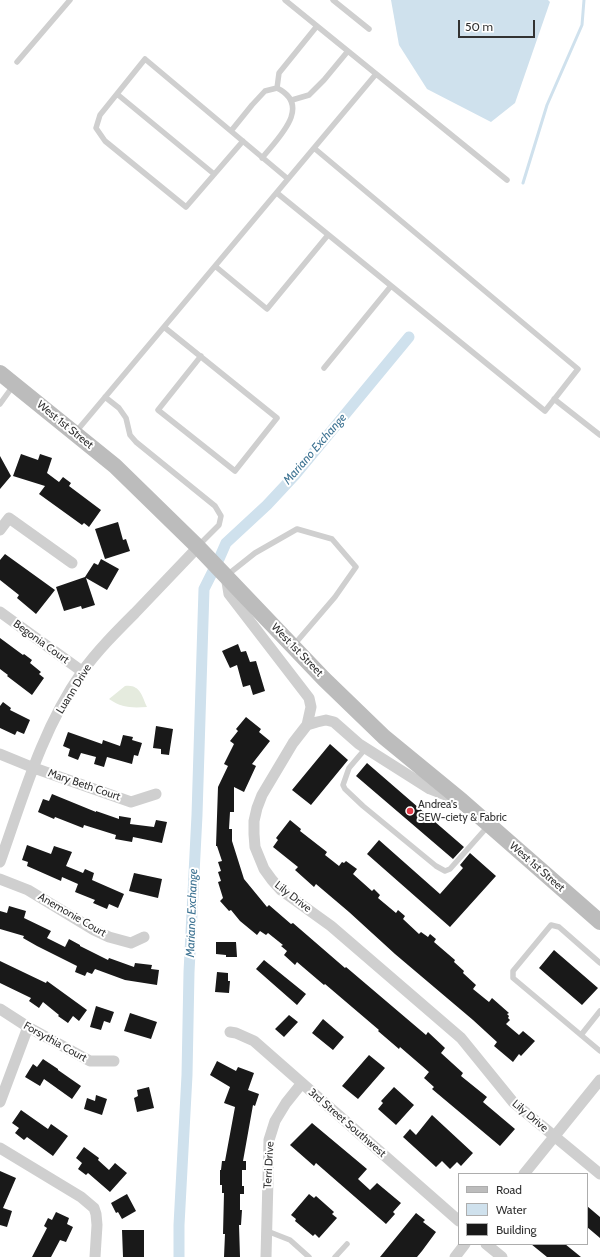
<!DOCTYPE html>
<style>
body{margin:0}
#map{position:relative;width:600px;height:1257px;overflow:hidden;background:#fff;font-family:Cabin,sans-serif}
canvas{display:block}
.legend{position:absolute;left:458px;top:1173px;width:130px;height:72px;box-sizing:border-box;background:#fff;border:1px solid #adadad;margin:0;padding:5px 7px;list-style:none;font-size:12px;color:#323232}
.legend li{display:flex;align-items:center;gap:8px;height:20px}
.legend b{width:20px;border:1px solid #adadad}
.scale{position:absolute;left:458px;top:20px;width:77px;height:18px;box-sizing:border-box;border:2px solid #323232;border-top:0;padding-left:5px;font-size:12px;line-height:14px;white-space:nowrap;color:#323232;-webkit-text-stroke:3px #fff;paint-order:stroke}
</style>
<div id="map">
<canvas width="600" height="1257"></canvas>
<ul class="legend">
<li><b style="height:5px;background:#bcbcbc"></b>Road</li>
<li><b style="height:11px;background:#cfe1ed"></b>Water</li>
<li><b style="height:11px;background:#191919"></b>Building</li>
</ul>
<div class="scale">50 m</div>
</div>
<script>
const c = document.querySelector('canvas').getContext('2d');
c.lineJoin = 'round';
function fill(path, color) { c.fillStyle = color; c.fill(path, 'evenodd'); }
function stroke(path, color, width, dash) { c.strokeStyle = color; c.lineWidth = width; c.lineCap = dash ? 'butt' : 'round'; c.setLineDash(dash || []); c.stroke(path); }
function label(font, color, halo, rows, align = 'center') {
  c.font = font + ' Cabin,sans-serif'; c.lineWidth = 4; c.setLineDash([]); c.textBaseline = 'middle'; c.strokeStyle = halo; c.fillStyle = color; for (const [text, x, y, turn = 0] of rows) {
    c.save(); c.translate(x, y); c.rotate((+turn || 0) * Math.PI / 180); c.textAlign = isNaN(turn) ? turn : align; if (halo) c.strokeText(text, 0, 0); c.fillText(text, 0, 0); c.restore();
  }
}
const green = new Path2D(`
 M125,686C140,684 142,696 147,707C132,708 122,708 109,699Z`);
const water = new Path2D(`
 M391,0H548L550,2L515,103L491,122L427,89L399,45Z`);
const stream = new Path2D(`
 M523,183L547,105L582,25L584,0`);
const canal = new Path2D(`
 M219,559L226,543L267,505L295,475L409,337
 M179,1257V1225L187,1075L189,972L197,815L204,589L213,571`);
const building = new Path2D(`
 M21,454L38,460L40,454L52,458L47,473L59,482L63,477L71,483L69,486L101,510L89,527L84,523L82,525L39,494L45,486L13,476Z
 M0,456L11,476L0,489Z
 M118,522L123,540L126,539L130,551L105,559L95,529Z
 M5,554L55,590L36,614L17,598L19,595L0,580V560Z
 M101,559L119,569L107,590L86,578L95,605L82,609L81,606L64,611L56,587L85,577L94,563L98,565Z
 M0,638L23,655L24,654L32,660L30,663L41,672L39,674L44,678L32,695L7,676L8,675L0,669Z
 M238,644L241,652L246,651L250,662L256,661L265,691L253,695L250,685L243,687L237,665L230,668L222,651Z
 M3,702L11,708L10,710L30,720L24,734L17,731L15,735L0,728V706Z
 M246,717L261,729L259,732L270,741L252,764L256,766L244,792L234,787V812H230L229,829H232V841L244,879L267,907L269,905L291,924L293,923L345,968L346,967L426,1035L428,1032L445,1048L441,1053L463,1073L461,1076L487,1097L483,1102L515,1129L500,1146L432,1089L434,1087L424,1078L429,1072L400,1047L399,1049L378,1031L379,1030L325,984L324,985L297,962L295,965L284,955L287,951L281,946L283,945L268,933L266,935L260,931L257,935L240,921L231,910L229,911L220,901L223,898L218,882L221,881L218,872L221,871L218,862L222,861L217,846H216L218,787L228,766L224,764L234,744L230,741L238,731L236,729Z
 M156,726L173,729L169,755L161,754V749L153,748Z
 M68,732L102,744L103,740L120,746L123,735L133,737L132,740L142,743L138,756L134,755L132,764L107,757L104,767L94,764L96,757L81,753L78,760L68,756L70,749L63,746Z
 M330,744L348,760L311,805L292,790Z
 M367,763L464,847L453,859L356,776Z
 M52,794L96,812V811L119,819V816L131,818L130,824L154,827L156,820L167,822L162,843L133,837L132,842L115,839L116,835L84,825L83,828L55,817L54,819L38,812L43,799L49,801Z
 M290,820L301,829L300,831L327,852L325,855L339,866L342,862L344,863L346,861L357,869L353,874L372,891L374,889L380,895L378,898L396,913L398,910L405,916L403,919L419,934L421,932L428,937L430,934L436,939L434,942L455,960L454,962L464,971L463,973L476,985L473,989L489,1002L492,998L509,1013L507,1014L509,1016L508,1018L510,1020L506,1024L519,1035L523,1031L535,1041L521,1056L519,1054L513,1062L494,1046L497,1042L473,1020L395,954L349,912L316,884L314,887L295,870L298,867L273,847L278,840L276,838Z
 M379,840L440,894L463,868L460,865L470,853L496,876L450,927L367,854Z
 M27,845L51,854L54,846L72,852L66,866L83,873L85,869L94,873L92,880L124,894L118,908L109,904L107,909L93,903L95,900L75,892L78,884L62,877L61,881L27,866L28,862L22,860Z
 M134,873L162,879L158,898L129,891Z
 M9,906L26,911L24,918L51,931L47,938L65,947L69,939L80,945V946L108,960L109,958L134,967L135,963L152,965L151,969L159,970L157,985L125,980L95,969L92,974L87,972L85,976L75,972L77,966L37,946L23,938L24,936L0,929V911L7,913Z
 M216,942H236L237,957H226V955L216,954Z
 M554,950L598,988L582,1005L539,968Z
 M264,960L306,994L297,1005L256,969Z
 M0,961L46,983L47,981L87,1010L79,1021L73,1016L68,1023L58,1016L59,1015L43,1002L39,1008L29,1001L31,998L0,983Z
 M217,972L228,973V981H230L229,993L215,992Z
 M96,1006L114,1012L110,1023L104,1021L101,1030L90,1027Z
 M130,1013L157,1022L151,1039L124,1031Z
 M289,1015L298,1022L284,1037L275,1029Z
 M323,1019L344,1037L333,1050L312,1033Z
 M369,1055L385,1068L358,1099L342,1086Z
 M43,1059L58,1069V1070L81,1086L72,1099L44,1079L40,1086L25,1077L33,1064L37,1067Z
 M217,1061L236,1071L238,1067L254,1073L248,1090L259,1094L255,1106L253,1105L243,1161H246V1170H242V1186H244V1194H240V1210H242L241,1225H239L240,1257H224L225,1234H223L224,1193H222V1185H220V1170H221L222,1161H225L235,1107L224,1103L230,1087L210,1075Z
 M149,1087L154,1108L137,1112L134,1098L138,1096L137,1090Z
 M394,1087L414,1105L396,1125L378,1109L383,1103L381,1101Z
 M96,1095L107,1099L102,1115L84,1109L87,1098L95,1101Z
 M21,1110L48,1129L51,1124L68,1136L53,1156L27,1137L24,1140L15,1133L19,1128L12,1123Z
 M432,1115L473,1153L461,1166L457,1162L450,1169L442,1161L436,1167L403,1137L410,1129L416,1135Z
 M312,1123L367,1169L358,1179L370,1190L377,1183L401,1203L393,1212L395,1214L386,1224L316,1163L314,1166L290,1145Z
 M84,1147L99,1158L98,1160L109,1170L115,1163L127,1173L110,1192L88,1173L86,1175L78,1169L82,1163L76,1158Z
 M0,1171L16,1178L3,1208L12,1211L7,1227L0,1225Z
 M127,1194L136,1211L122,1219L118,1212L116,1213L111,1203Z
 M309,1194L314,1198L316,1196L334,1212L332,1214L337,1218L319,1238L315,1234L313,1236L295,1221L296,1219L291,1215Z
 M587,1206L600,1217V1238L587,1227Z
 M56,1212L69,1218L67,1224L73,1227L66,1242L60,1240L51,1257H32L47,1228L44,1226L48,1218L52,1220Z
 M416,1213L425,1220L423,1222L436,1232L422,1251L417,1257H380Z
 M122,1230H144V1257H123Z
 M531,1244H565L581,1257H547Z`);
const lane = new Path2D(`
 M285,0L507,180
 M333,0L369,29
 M17,62L70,0
 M277,88L279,73L317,26
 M117,94L214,174
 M292,100L309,95L324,80L348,51
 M231,131L252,105L265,91L277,88C313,106 278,138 262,158
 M243,141L186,207L105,141L96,128L100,115L145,59L288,179
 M277,193L545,411L578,369L314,148
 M215,266L267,309L328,235
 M164,327L277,418L235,471L158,410L201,356
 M324,368L391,286
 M105,397L119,408L126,418L130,435L136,442L215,506L221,516L219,525L199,545
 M554,399L600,435
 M0,404L13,386
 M75,433L376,74
 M226,576L255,553L297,529L332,539L356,567L335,597L293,646
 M366,748L349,768L343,785L345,789L363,806L436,866L445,871L450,869L489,825
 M600,963L559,927L551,925L513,971V978L600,1051
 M581,1035L600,1011
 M267,1231L290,1240L309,1257
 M335,1257L347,1244`);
const street = new Path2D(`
 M0,530L9,518L72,563
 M226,576L229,594L309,698L311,707L307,725
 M0,612L83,672
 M0,754L34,768L131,802L156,794
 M453,798L430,789L359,744L334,722L326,720L317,722L307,725L293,743L262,795L257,808L254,821V834L255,847L264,869L272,880L281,890L331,926L461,1038L513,1102L600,1174
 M0,862C23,797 42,729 82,672C97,651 116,632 135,613C156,591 177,569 198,547
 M0,879L28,890L94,930L109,937L131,943L144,937
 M0,1009L28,1027L90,1061H114
 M230,1032L236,1033L254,1041L459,1221
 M0,1102L28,1027
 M0,1148L81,1197L94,1208L96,1214L97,1225L95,1257
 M524,1174L600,1080
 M486,1244L502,1257
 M266,1257L269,1140L275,1121L286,1103L302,1083
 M455,1257L465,1244`);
const secondary = new Path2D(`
 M0,373L115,466L198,547L324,679L384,737L462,801L600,922`);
const markers = [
 [410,811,4,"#e33b49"]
];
const streetNames = [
 ["West 1st Street",65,425,39],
 ["Begonia Court",41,642,36],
 ["West 1st Street",297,650,46],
 ["Luann Drive",74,689,-58],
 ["Mary Beth Court",84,785,19],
 ["West 1st Street",537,867,41],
 ["Lily Drive",293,897,38],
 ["Anemonie Court",72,915,30],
 ["Forsythia Court",55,1042,29],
 ["Lily Drive",530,1116,40],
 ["3rd Street Southwest",347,1123,41],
 ["Terri Drive",269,1165,-87]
];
const poiNames = [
 ["Andrea's",418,805],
 ["SEW-ciety & Fabric",418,818]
];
const waterNames = [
 ["Mariano Exchange",315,449,-49],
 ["Mariano Exchange",192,913,-88]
];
fill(green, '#e5ebde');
fill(water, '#cfe1ed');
stroke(stream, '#cfe1ed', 3);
stroke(canal, '#cfe1ed', 11);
fill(building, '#191919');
stroke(lane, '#cfcfcf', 5.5);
stroke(street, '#cfcfcf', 11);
stroke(secondary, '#bcbcbc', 16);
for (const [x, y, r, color] of markers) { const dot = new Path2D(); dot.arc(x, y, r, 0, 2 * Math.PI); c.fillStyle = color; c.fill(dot); stroke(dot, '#fff', 1.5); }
label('11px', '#323232', '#fff', streetNames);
label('11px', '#323232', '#fff', poiNames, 'left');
label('italic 12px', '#407594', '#fff', waterNames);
</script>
